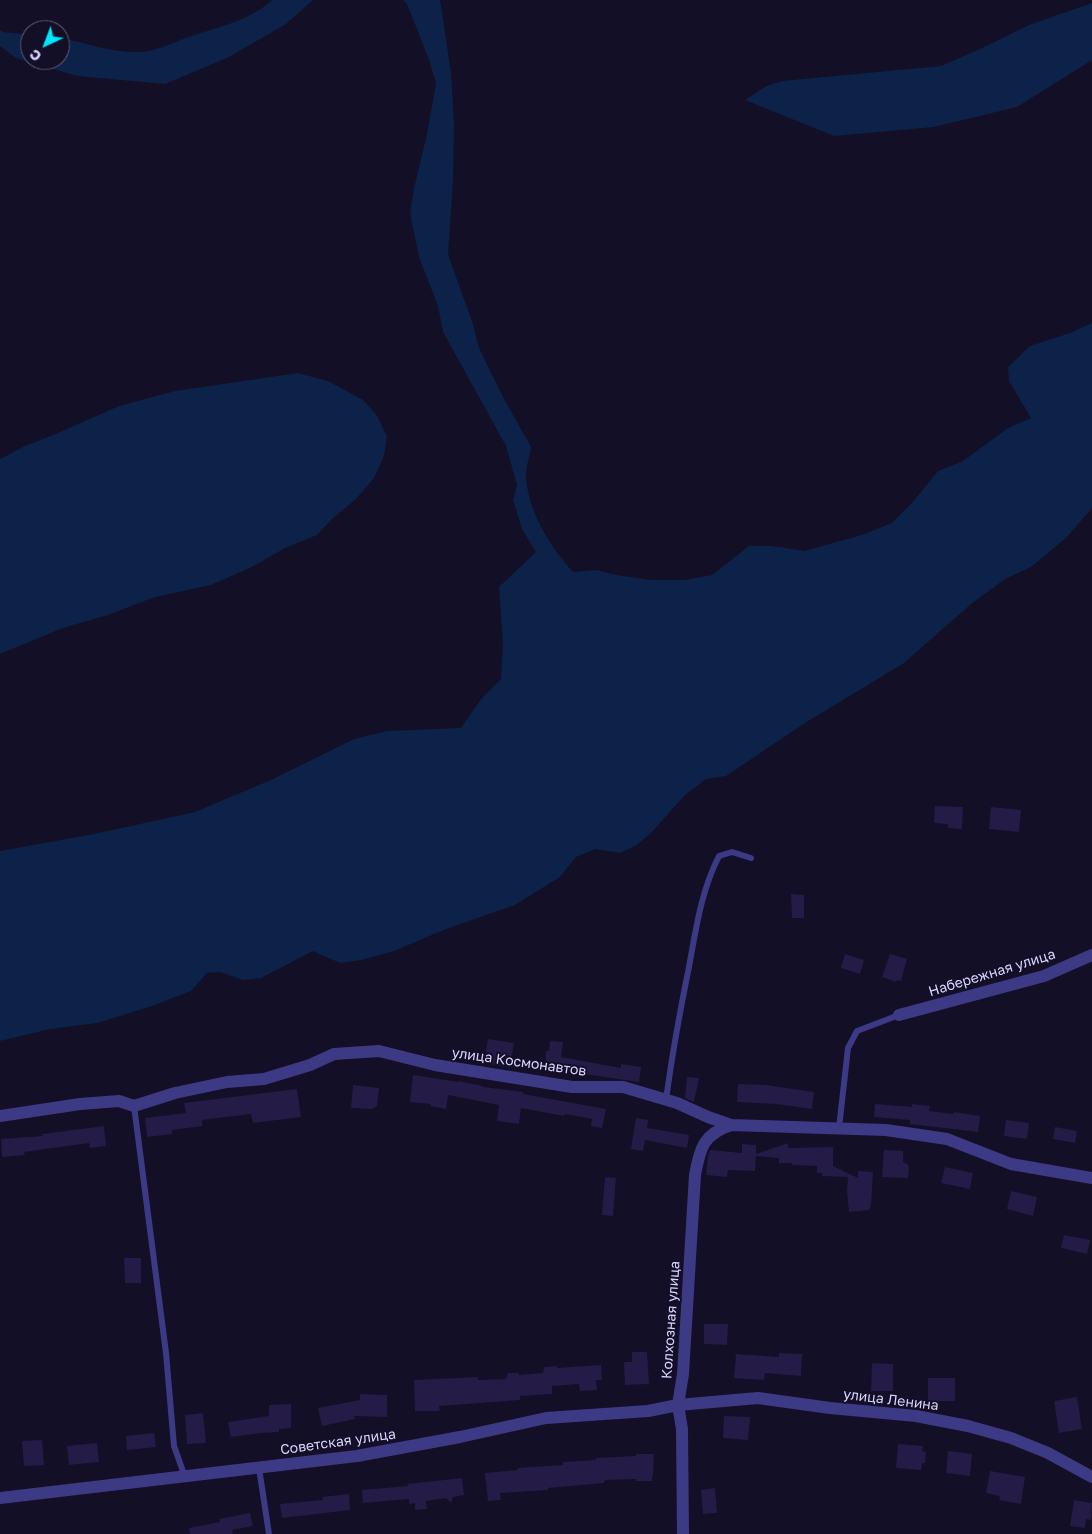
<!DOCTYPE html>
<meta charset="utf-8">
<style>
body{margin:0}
#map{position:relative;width:1092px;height:1534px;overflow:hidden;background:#130f26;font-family:"Golos Text",sans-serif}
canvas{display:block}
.north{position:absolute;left:20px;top:20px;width:50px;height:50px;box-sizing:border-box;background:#130f26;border:1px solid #625e7d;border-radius:50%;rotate:223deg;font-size:14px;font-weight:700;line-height:20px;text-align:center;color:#d9d4ff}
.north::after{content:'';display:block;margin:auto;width:18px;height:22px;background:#00e5ff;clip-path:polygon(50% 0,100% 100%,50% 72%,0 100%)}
</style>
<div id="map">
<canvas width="1092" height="1534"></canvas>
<div class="north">С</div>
</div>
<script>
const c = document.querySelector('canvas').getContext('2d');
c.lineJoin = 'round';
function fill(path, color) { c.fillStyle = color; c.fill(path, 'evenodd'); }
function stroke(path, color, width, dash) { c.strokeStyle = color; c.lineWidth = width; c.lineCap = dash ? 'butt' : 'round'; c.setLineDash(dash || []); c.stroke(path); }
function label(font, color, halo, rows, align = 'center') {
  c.font = font + ' "Golos Text",sans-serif'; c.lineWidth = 4; c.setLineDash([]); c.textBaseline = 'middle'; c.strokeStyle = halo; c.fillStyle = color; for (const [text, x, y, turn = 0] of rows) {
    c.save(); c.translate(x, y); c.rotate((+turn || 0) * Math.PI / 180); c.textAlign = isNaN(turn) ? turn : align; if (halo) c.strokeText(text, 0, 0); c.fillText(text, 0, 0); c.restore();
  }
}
const water = new Path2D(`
 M272,0H313L286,24L227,58L165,84L77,76L16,58L0,46V30L3,32L30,35V60H60V38C83,42 107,51 131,52C155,53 168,44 189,37C219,26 248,22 272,0Z
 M403,0H440L451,73L454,123L453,181L448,255L472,321L479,348L503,397L531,447C530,456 526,466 526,474C527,511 550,546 573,572L596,570L616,575L651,580H684L712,575L749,546H772L804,551L862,535L892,523L911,504L938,471L963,461L1008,428L1031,418L1009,381L1008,367L1030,346L1070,333L1092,323V508L1067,537L1031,567L1005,579L971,604L904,663L805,723L726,776L706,779L684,796L651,833L637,845L620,853L595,849L576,857L560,877L515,905L446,929L394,951L361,960L340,963L313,951L261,978L243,980L220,972L207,973L191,991L152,1006L97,1023L50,1029L0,1041V851L94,834L195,812L271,780L354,739L387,731L461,728L482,698L501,679L503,642L499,587L536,552L522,529L513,500L517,485L506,446L443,332L438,306L419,257L410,213L414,188L427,134L436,83L428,57L407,4Z
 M1092,3V60L1017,107L934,127L834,136L745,100L766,86L782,81L941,66L980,49L1029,25Z
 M298,373L328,381L363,400L376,414L387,436L384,456L374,478L356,499L333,518L317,535L285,548L254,566L211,585L155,597L108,615L63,628L0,654V459L25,446L58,433L119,406L175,391Z`);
const building = new Path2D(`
 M935,806L963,807L962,829L948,828V824L934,823Z
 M991,807L1021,810L1019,832L989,829Z
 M791,894L804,895V918H792Z
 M845,954L864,960L860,974L841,968Z
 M890,954L907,959L901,981L897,980L896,982L882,977Z
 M488,1039L514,1043L510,1068L484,1063Z
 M550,1041L563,1042L561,1057L621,1068V1064L641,1067L639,1082L584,1074L545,1070L546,1051H549Z
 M413,1075L458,1082V1081L483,1086V1087L523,1092V1094L606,1109L602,1128L591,1126L592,1119L565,1114L564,1116L521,1108L519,1124L497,1121L499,1105L448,1095L446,1109L430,1106L431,1104L410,1102Z
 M687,1077L699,1078L694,1102L685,1098Z
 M738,1084L766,1085L814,1092L812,1109L776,1104L737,1102Z
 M353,1085L379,1088L377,1106L372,1109L351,1108Z
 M297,1089L301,1117L253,1123L251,1114L202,1120V1126L172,1130V1134L147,1137L145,1118L186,1113L184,1103Z
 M875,1104L912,1107V1104L930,1106L929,1111L953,1114L954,1112L980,1116L978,1132L910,1124V1120L874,1117Z
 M636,1118L648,1120L647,1128L689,1135L687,1148L645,1140L643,1151L631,1149Z
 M1006,1120L1029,1123L1027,1139L1004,1136Z
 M104,1126L106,1146L90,1148L89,1143L24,1152L25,1155L2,1157L1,1139L43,1136L42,1134Z
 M1055,1127L1077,1131L1075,1143L1053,1139Z
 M788,1143V1148L833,1147V1166L858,1178V1171L873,1172L871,1206L869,1210L849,1212L847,1192L848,1177L822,1176V1173H817V1166L792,1165V1163H779V1158L756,1156L755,1171L728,1170L727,1177L706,1175L708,1156L710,1150L742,1153V1144L756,1145V1154Z
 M884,1150L903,1151V1162L909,1165L908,1178L882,1177Z
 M945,1167L973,1173L970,1189L941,1183Z
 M605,1177L616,1178L613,1216L602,1215Z
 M1011,1191L1037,1197L1033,1216L1007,1209Z
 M1064,1235L1090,1240L1087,1254L1061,1248Z
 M124,1258H141V1283H125Z
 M704,1324H728L727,1345L704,1344Z
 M632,1352H647L649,1384L625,1385L624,1362H632Z
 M779,1353L802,1354L801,1376L765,1373L764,1380L734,1378L736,1354L779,1357Z
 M872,1363L893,1364V1391H871Z
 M601,1365L602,1380H596L597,1390L580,1391L579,1384L552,1386V1394L520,1396V1400L439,1406L440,1411H415L414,1380L478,1377V1380L506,1379L508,1373H519V1375L543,1373L544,1367L557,1366V1368Z
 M928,1378H955V1401H928Z
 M360,1394L387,1395V1417L354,1416L355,1419L322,1426L318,1408L360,1400Z
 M1077,1397L1082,1429L1059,1433L1054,1401Z
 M291,1404V1428L279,1429V1432L261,1433L231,1437L228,1422L269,1416V1405Z
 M203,1413L206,1443L187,1444L185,1415Z
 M724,1416L750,1417L748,1440L723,1438Z
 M154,1433L156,1447L127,1450L126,1436Z
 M42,1440L44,1465L24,1466L22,1441Z
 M97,1443L99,1462L69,1465L67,1446Z
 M898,1444L923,1446L922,1451L926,1452L925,1463H922L921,1470L896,1468Z
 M948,1451L972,1454L970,1476L946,1473Z
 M636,1454H654L653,1475L652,1476V1481H636V1479L605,1480L604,1483L548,1488V1490L500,1493L501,1500L488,1501L485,1473L518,1470V1468L563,1465V1462L596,1460V1458L636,1456Z
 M990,1471L1025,1477L1021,1504L999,1500L1000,1496L986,1493Z
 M462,1478L464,1495L453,1497L451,1503L446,1498L426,1501L427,1509L415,1510V1503L409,1504V1499L363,1503L362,1490L408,1486L407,1484Z
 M715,1488L717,1513L703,1514L701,1490Z
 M349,1494L350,1510L282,1518L280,1504L323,1500L322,1497Z
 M1074,1500L1092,1503L1091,1520L1086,1519L1085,1528L1070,1526Z
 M250,1513L253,1526L232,1530L233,1534H190L189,1528L220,1522L219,1519Z`);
const service = new Path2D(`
 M666,1100C672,1055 680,1011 689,967C696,929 701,891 719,856L732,852L751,858
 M134,1106L166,1353L174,1446L185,1477
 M839,1128L848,1048L857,1031L899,1015
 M259,1468L269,1534`);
const minor = new Path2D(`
 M899,1015L1044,976L1092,955
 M0,1116L80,1104L119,1101L134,1106L175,1093L227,1082L264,1079L310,1065L334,1054L379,1051L435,1065L572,1087H623L677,1103L708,1117L731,1125L886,1130L947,1139L1011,1164L1092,1178
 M0,1498L357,1456L460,1437L546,1418L648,1411L678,1405L758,1398L830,1408L916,1416L968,1426L1011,1438L1048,1453L1092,1477
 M683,1534L682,1429L678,1405L683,1374L695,1175C700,1147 704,1134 731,1125`);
const streetNames = [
 ["Набережная улица",992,973,-17],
 ["улица Космонавтов",519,1062,8],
 ["Колхозная улица",671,1320,-86],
 ["улица Ленина",891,1400,7],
 ["Советская улица",338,1442,-8]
];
fill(water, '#0c2248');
fill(building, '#241b47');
stroke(service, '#3d3a85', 6);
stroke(minor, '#3d3a85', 12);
label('14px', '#d9d4ff', '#130f26', streetNames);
</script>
